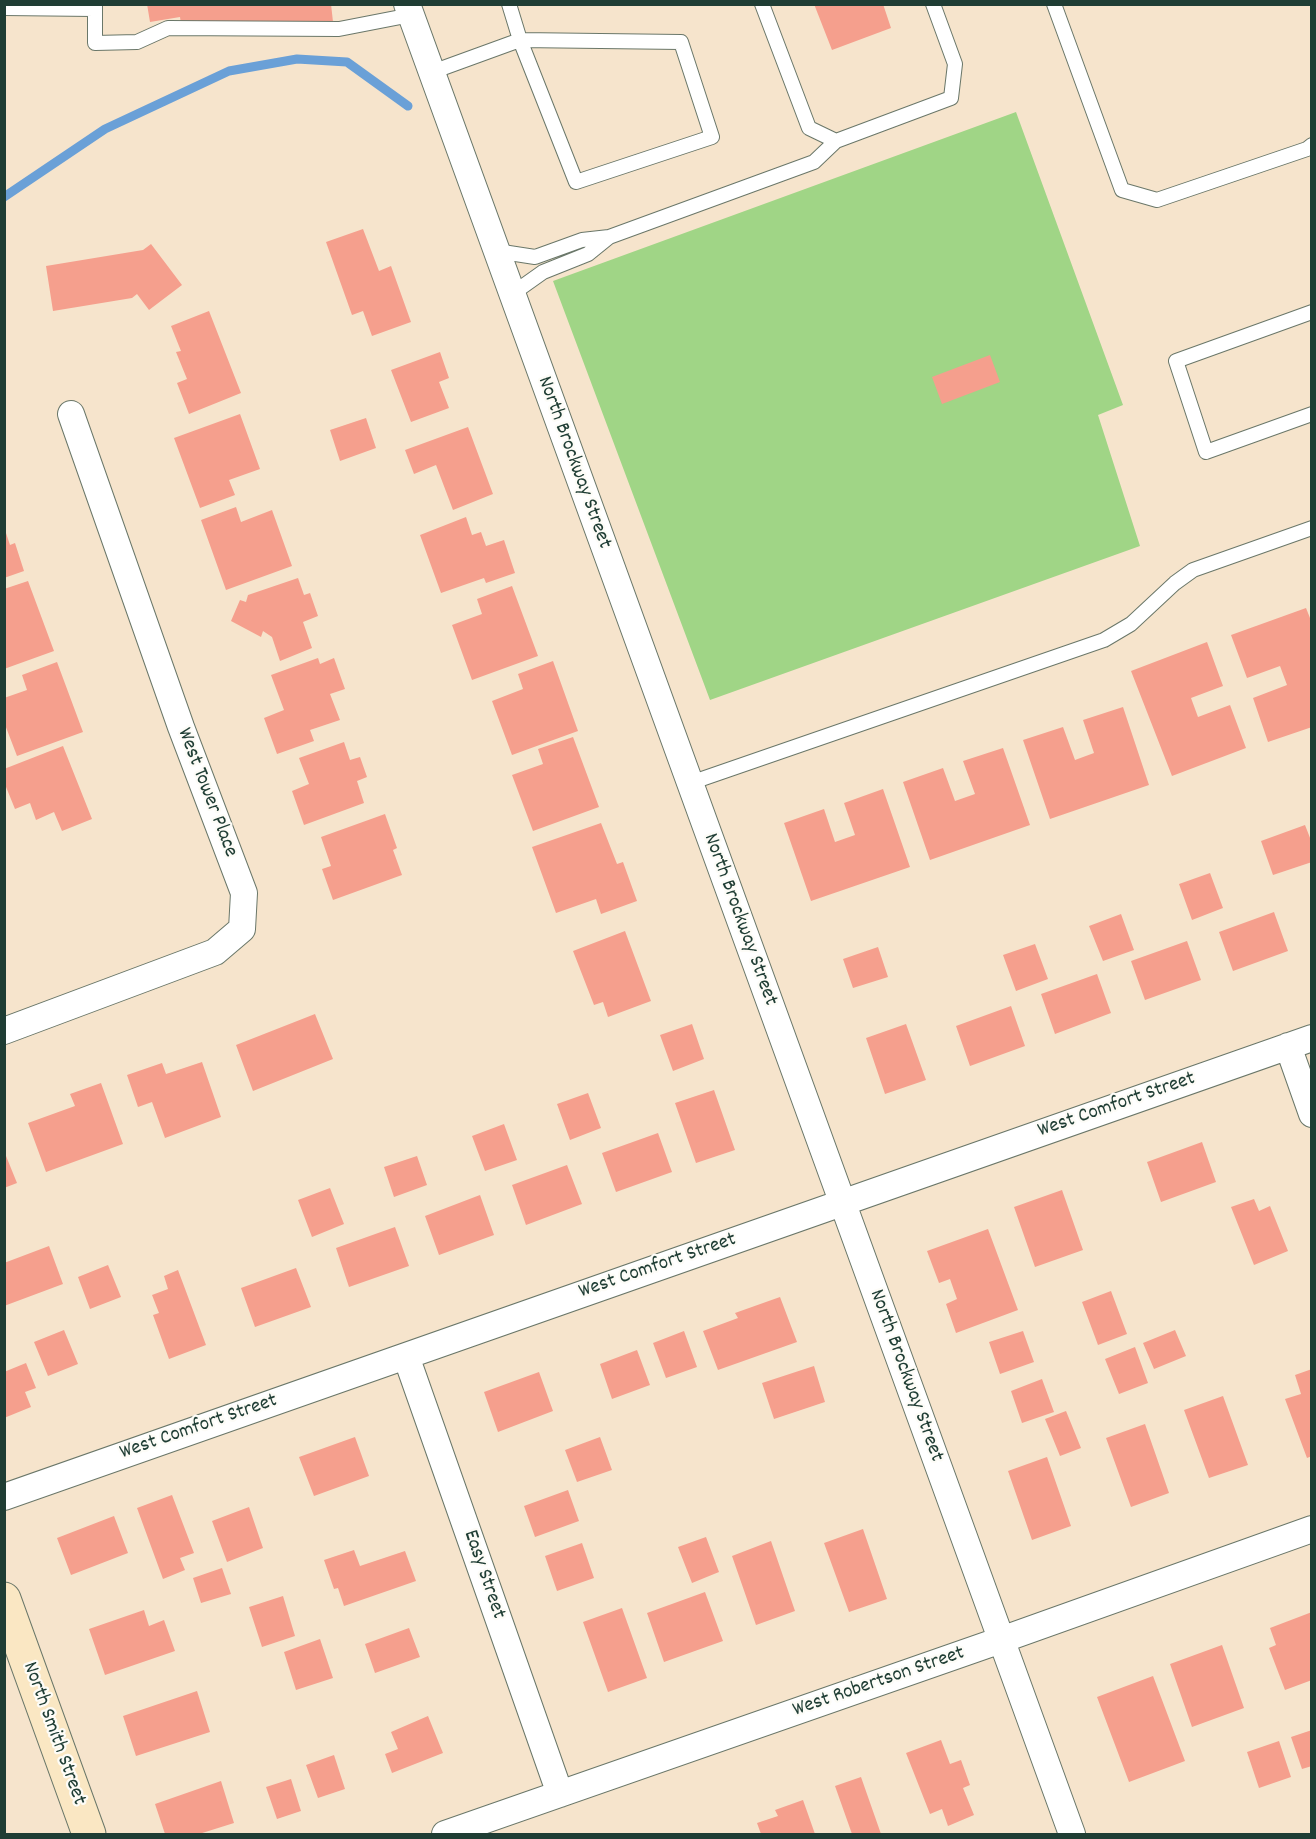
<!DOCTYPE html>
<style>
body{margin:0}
#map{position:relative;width:1316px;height:1839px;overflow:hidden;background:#f6e4cc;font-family:Dekko,sans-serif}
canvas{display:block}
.frame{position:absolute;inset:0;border:6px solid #1f3d34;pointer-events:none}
</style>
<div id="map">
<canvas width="1316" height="1839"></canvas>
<div class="frame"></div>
</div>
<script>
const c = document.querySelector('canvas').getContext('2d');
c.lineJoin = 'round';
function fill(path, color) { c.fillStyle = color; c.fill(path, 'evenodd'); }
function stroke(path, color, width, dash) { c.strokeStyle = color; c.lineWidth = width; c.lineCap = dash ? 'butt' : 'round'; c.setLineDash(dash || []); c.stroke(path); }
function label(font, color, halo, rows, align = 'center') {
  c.font = font + ' Dekko,sans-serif'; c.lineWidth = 4.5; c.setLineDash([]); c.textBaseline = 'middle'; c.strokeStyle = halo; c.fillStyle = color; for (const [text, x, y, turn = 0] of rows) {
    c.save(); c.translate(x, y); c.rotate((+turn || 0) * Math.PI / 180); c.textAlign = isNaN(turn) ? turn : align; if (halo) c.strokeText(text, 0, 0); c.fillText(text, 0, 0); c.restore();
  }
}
const green = new Path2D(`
 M1016,112L1123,405L1098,415L1140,546L710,700L553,281Z`);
const stream = new Path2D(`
 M4,197L105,129L229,71L297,59L347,62L408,106`);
const building = new Path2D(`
 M147,4H331L333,22L181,24L180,17L150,22Z
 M814,4H883L891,28L832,50Z
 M363,229L379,271L391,266L411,322L372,336L363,311L352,315L326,242Z
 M151,244L182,285L149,310L137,294L132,298L53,311L46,266L143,250Z
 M209,311L241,393L189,414L177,383L187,379L176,352L181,351L171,326Z
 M440,352L449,378L439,382L449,408L411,422L391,370Z
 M990,355L1000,382L942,404L932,377Z
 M240,414L260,469L229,480L235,495L200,508L174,438Z
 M366,418L376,448L340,461L330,430Z
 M468,427L493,494L453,510L436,465L414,474L405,450Z
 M236,507L241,522L272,510L292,566L226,590L201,520Z
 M466,517L472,535L481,532L486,546L504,540L515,573L486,583L484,578L441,593L420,535Z
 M5,530L10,545L15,543L24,571L4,578Z
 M298,578L304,595L310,593L318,616L303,622L312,648L280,661L272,637L263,631L261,637L231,621L240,600L246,602L248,595Z
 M28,581L54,651L4,669V589Z
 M512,586L538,656L472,680L452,625L482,614L477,599Z
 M1306,608L1312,623V727L1268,742L1253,698L1287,685L1280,666L1247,678L1231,635Z
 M1207,642L1223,686L1191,698L1198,717L1230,705L1246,748L1172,776L1131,671Z
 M318,658L320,664L334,658L345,689L330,694L340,720L310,730L314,741L277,754L264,718L284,710L271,675Z
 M553,661L578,731L512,755L492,701L523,689L518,674Z
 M57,662L83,732L17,756L4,722V698L27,690L22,675Z
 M1123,707L1149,785L1050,819L1023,740L1063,727L1075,760L1094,753L1083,720Z
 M573,737L599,807L533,831L512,775L543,764L538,749Z
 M344,742L350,760L360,757L367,777L357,781L364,803L304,825L292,791L309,784L299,758Z
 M63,746L92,819L62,831L54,812L36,820L30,803L15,809L4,782V769Z
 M1003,748L1030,825L930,860L903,782L943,768L955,801L975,794L963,761Z
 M883,789L910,867L811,901L784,823L824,809L835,842L855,835L844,803Z
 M385,814L397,848L393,850L402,875L333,900L322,869L331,866L321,837Z
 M601,823L617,864L623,862L637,901L601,914L596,899L556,913L532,847Z
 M1305,825L1312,843V862L1273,875L1261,841Z
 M1210,873L1223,908L1192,920L1179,884Z
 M1274,912L1288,951L1233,971L1219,932Z
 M1121,914L1134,950L1103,961L1089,926Z
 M625,931L651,1001L608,1017L603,1002L594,1005L573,951Z
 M1187,941L1201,980L1145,1000L1131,961Z
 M1035,944L1048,979L1016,991L1003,955Z
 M878,947L888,977L853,988L843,959Z
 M1097,974L1111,1013L1055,1034L1041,994Z
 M1011,1006L1025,1046L970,1066L956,1026Z
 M315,1014L333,1059L253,1091L236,1045Z
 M692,1024L704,1059L673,1071L660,1035Z
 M906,1024L926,1080L885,1094L866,1038Z
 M202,1062L221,1117L165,1138L152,1102L138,1107L127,1075L162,1063L166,1074Z
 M101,1083L123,1144L46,1172L28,1123L75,1106L70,1094Z
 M714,1090L735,1150L696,1163L675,1103Z
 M588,1093L601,1128L570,1140L557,1104Z
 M504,1124L517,1160L485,1171L472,1136Z
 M658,1133L672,1172L616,1192L602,1153Z
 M1202,1142L1216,1182L1161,1202L1147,1162Z
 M4,1151L17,1183L4,1188Z
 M417,1156L427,1185L394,1197L384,1167Z
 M567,1165L582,1204L526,1225L512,1185Z
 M330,1188L344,1224L312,1237L298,1200Z
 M1062,1190L1083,1250L1035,1267L1014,1207Z
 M480,1195L494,1235L439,1255L425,1216Z
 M1254,1199L1259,1211L1270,1206L1288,1251L1254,1265L1231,1207Z
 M395,1227L409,1266L349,1287L336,1248Z
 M988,1229L1018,1310L956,1333L946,1304L957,1299L950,1279L939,1283L927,1251Z
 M49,1246L63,1284L4,1306V1263Z
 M108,1265L121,1297L90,1309L78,1277Z
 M296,1268L311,1307L255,1327L241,1288Z
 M178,1270L206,1345L169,1359L153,1315L159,1313L152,1295L168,1289L164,1276Z
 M1111,1291L1127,1334L1098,1345L1082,1302Z
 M780,1297L797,1342L718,1370L703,1331L738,1318L735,1313Z
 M64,1330L78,1364L48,1376L34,1342Z
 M1175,1330L1186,1356L1154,1369L1143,1343Z
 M684,1331L697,1367L666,1378L653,1343Z
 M1023,1331L1034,1362L1000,1374L989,1342Z
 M1135,1347L1148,1383L1119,1394L1105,1359Z
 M637,1350L650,1385L612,1399L600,1364Z
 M26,1363L36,1388L25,1392L31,1407L4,1418V1372Z
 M814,1366L825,1402L774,1419L762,1383Z
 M1312,1369V1456L1307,1458L1285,1399L1301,1394L1295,1375Z
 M539,1372L553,1411L498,1432L484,1392Z
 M1042,1379L1054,1412L1022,1423L1011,1391Z
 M1223,1396L1248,1465L1209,1478L1184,1410Z
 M1066,1411L1081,1448L1060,1456L1045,1419Z
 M1145,1424L1169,1493L1131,1507L1106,1438Z
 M355,1437L369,1476L314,1496L299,1457Z
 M600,1437L612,1470L577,1482L565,1450Z
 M1047,1457L1071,1526L1032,1540L1008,1471Z
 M568,1490L579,1521L535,1537L524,1506Z
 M172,1495L194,1553L180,1558L185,1570L163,1579L137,1508Z
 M249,1507L263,1548L227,1562L212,1521Z
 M114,1516L128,1553L71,1575L57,1538Z
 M863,1529L887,1599L849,1612L824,1543Z
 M706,1537L719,1572L692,1583L678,1547Z
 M771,1541L795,1611L756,1625L732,1556Z
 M582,1543L594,1578L557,1591L545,1556Z
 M354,1550L360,1566L405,1551L416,1581L344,1606L338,1588L334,1589L324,1560Z
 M222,1568L231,1594L201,1603L193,1578Z
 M705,1592L723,1641L664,1662L647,1613Z
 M283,1596L295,1636L262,1647L249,1607Z
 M622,1608L647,1678L608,1692L583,1622Z
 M144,1610L149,1626L164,1620L175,1651L105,1675L89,1629Z
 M1312,1612V1680L1285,1690L1269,1648L1276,1645L1270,1628Z
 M409,1628L420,1657L375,1673L365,1644Z
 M320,1639L333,1678L296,1690L284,1652Z
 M1222,1645L1244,1708L1192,1727L1170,1664Z
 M1153,1676L1185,1761L1129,1782L1097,1697Z
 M197,1691L210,1732L136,1756L123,1716Z
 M428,1716L443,1753L392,1773L385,1754L398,1749L391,1732Z
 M1312,1730V1766L1302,1769L1291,1737Z
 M941,1740L950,1764L961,1760L970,1785L963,1788L974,1815L948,1826L942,1809L930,1814L906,1753Z
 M1279,1741L1291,1777L1259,1788L1247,1752Z
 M334,1755L345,1789L318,1798L306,1765Z
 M861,1777L881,1834H852L835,1786Z
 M291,1779L301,1811L277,1819L266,1787Z
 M221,1781L234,1823L199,1834H165L155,1804Z
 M803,1800L815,1834H761L757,1823L778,1816L775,1810Z`);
const lane = new Path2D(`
 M95,4V43L137,42L168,28L339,29L411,15
 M762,4L809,128L836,141L951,98L955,64L933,4
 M1054,4L1122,190L1157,200L1307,149L1312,145
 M4,8L94,9
 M432,72L520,40L681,42L712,137L576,182L520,40L509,4
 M496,251L535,257L582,240L609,237L814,162L836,141
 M512,294L543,272L588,254L609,237
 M1312,312L1176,361L1206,452L1312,414
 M690,783L1104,640L1131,624L1175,583L1193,570L1312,528`);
const street = new Path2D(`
 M407,4L1072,1834
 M4,1031L215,952L242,929L244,893L181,727L71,414
 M1288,1046L1312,1114
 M406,1356L560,1794
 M4,1497L1312,1038
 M445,1834L1001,1640L1312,1529`);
const secondary = new Path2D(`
 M4,1599L89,1834`);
const streetNames = [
 ["North Brockway Street",573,463,70],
 ["West Tower Place",206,793,69],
 ["North Brockway Street",739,920,70],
 ["West Comfort Street",1117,1106,-19],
 ["West Comfort Street",658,1267,-19],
 ["North Brockway Street",905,1376,70],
 ["West Comfort Street",199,1428,-19],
 ["Easy Street",483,1575,71],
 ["West Robertson Street",879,1683,-19],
 ["North Smith Street",53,1734,70]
];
fill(green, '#a0d586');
stroke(stream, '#6aa0d7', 9);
fill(building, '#f59f8d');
stroke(lane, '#6a7769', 16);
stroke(street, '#6a7769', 28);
stroke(secondary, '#6a7769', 35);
stroke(lane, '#fff', 14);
stroke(street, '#fff', 26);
stroke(secondary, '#fae7c3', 33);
label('21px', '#1f3d34', '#fdfcf7', streetNames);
</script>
